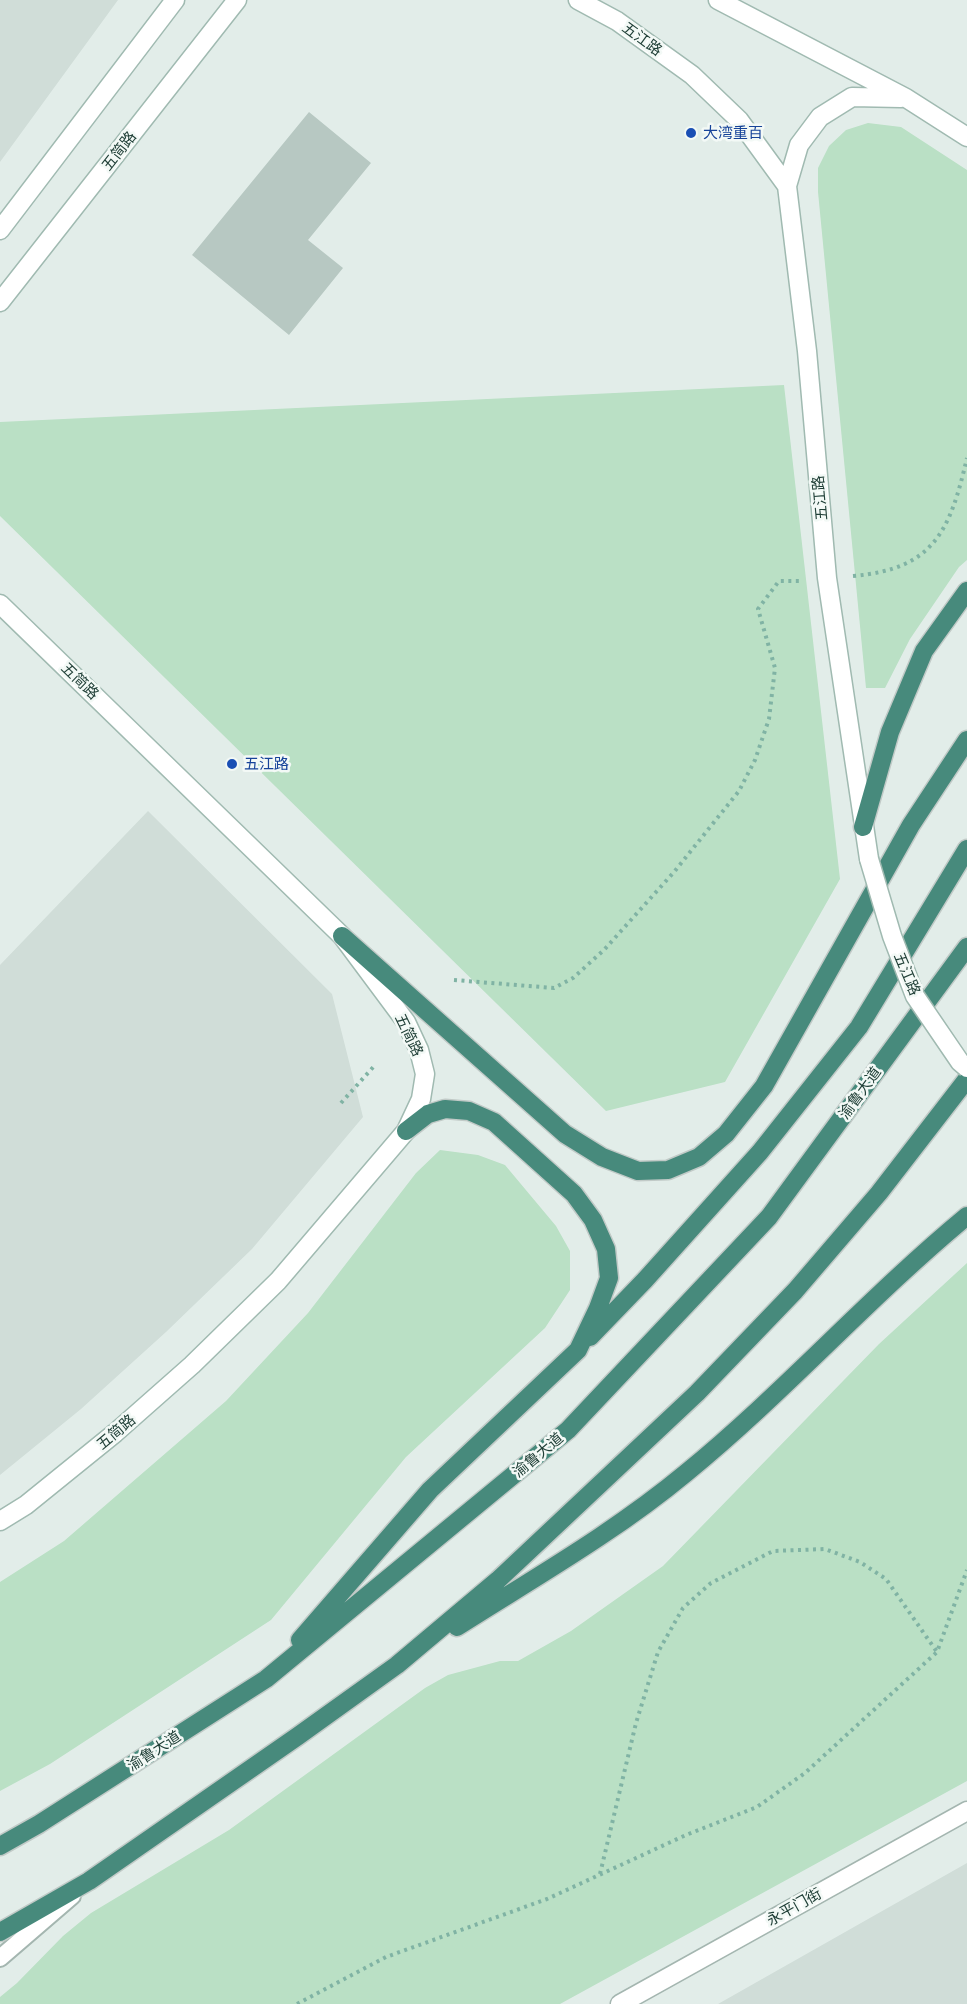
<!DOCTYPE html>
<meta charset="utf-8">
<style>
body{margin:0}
canvas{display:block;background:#e2ede9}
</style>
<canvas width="967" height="2004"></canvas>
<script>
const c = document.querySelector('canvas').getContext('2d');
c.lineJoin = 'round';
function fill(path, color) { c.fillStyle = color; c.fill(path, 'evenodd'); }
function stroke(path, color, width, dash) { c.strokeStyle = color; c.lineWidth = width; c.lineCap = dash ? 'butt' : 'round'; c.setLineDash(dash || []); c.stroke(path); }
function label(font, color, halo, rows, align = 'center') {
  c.font = font + ' Commissioner,"Noto Sans SC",sans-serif'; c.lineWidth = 5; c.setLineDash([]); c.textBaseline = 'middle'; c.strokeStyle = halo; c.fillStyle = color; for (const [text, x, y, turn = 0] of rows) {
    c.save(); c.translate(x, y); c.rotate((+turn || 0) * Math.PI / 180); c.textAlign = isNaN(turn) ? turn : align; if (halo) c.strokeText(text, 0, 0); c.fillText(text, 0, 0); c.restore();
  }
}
const built = new Path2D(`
 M0,0H118L0,162Z
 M148,811L332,994L363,1117L252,1249L166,1332L81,1409L0,1475V965Z
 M967,1863V2004H718Z`);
const green = new Path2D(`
 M868,123L901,127L967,170V560L959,567L910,639L885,688H866L818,192V168L829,146L846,130Z
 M784,385L840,879L725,1082L606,1111L0,516V422Z
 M440,1150L478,1155L505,1165L556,1226L570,1251V1290L545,1328L406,1457L271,1620L50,1764L0,1791V1582L64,1541L226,1401L308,1313L416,1173Z
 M967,1263V1781L560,2004H0V1997L17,1983L63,1936L91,1913L229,1830L425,1688L448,1675L500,1661H518L571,1631L663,1566L879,1344Z`);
const building = new Path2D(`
 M309,112L371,163L308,240L343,268L289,335L192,255Z`);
const path = new Path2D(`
 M853,576C935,569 950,530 967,458
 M454,980L554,988L573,978L604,950L674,872L739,791L755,760L769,719L775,668L758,609L779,581H800
 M341,1103L376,1064
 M600,1874L636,1723L658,1652L683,1608L711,1583L773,1551L825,1549L860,1562L886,1579L937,1652
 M297,2004L386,1957L547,1899L686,1835L757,1807L805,1773L937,1652L967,1570`);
const service = new Path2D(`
 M0,1958L72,1896`);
const minor = new Path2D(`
 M620,2004L967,1811`);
const secondary = new Path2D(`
 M578,0L617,21L692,75L739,120L787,186L807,351L827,578L869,859
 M718,0L906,98L967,137
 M787,186L799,145L820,117L852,97L901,98
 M0,230L175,0
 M0,302L237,0
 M0,604L342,936L406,1022L419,1050L425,1074L421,1099L406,1131L278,1281L192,1365L115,1433L26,1505L0,1521`);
const trunk = new Path2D(`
 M863,827L890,732L924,651L967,591
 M342,936L565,1134L602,1157L638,1171L668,1170L699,1157L726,1134L764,1086L911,825L967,740
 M590,1337L645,1280L760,1152L859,1027L967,849
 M457,1627C534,1578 615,1532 686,1473C784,1393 869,1297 967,1216
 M300,1640L430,1490L578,1350L598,1308L609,1278L606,1249L593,1220L574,1194L494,1122L469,1111L445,1109L428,1114L406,1131
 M0,1846L39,1824L266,1679L568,1430L769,1217L967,947
 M0,1932L89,1881L298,1736L397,1665L498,1580L697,1393L795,1291L879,1193L967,1079`);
const secondaryBridge = new Path2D(`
 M869,859L892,936L915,996L960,1062L967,1068`);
const markers = [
 [691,133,6,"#1a4fb4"],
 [232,764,6,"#1a4fb4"]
];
const streetNames = [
 ["五江路",642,39,36],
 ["五简路",119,151,-52],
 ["五江路",820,498,-95],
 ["五简路",80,681,44],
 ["五江路",907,974,67],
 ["五简路",409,1035,64],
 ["渝鲁大道",860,1093,-54],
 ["五简路",116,1432,-40],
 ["渝鲁大道",538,1455,-40],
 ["渝鲁大道",154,1751,-33],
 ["永平门街",794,1907,-29]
];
const transitNames = [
 ["大湾重百",703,133],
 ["五江路",244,764]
];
fill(built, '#d0ddd8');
fill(green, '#bae0c5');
fill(building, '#b7c8c2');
stroke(service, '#a4b6b0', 20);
stroke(minor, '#a4b6b0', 21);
stroke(secondary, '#a0bab1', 21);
stroke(trunk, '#c1cac7', 21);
stroke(path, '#80b3a4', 4, [3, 4.5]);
stroke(service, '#fff', 16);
stroke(minor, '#fff', 18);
stroke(secondary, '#fff', 18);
stroke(trunk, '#478a7c', 18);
stroke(secondaryBridge, '#a0bab1', 21, []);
stroke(secondaryBridge, '#fff', 18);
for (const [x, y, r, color] of markers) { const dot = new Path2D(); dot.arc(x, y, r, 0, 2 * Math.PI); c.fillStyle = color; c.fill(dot); stroke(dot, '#f3f9f6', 2); }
label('15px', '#214038', '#f3f9f6', streetNames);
label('15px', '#164399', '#f3f9f6', transitNames, 'left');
</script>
